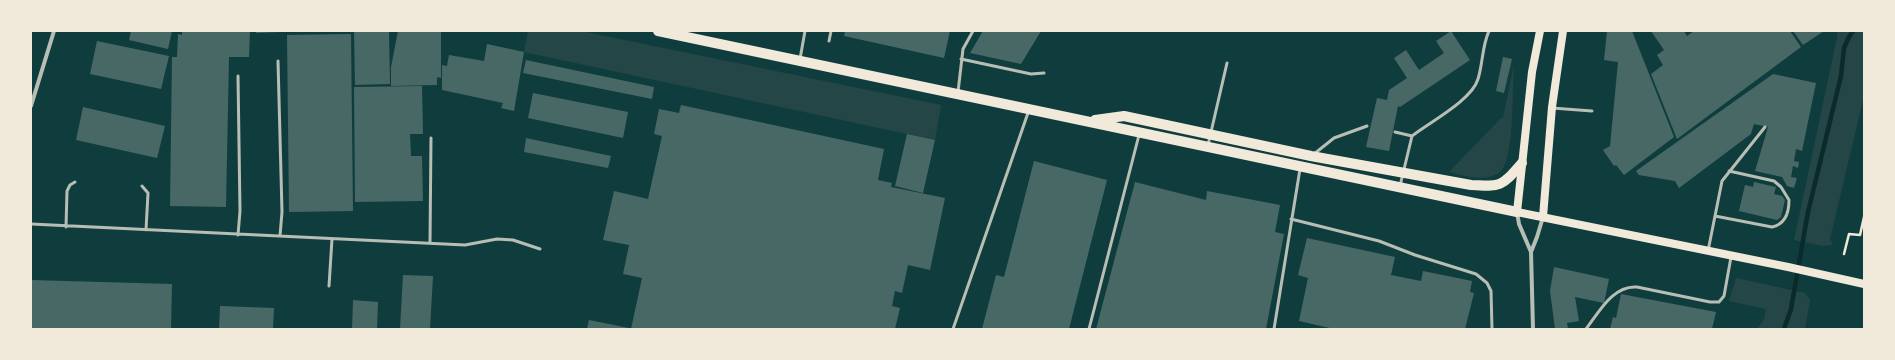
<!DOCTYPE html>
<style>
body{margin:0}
#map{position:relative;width:1895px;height:360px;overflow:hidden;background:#0f3d3e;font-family:Commissioner,sans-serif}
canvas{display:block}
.frame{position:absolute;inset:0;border:32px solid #f1e9da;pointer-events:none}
</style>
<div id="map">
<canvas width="1895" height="360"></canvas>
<div class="frame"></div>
</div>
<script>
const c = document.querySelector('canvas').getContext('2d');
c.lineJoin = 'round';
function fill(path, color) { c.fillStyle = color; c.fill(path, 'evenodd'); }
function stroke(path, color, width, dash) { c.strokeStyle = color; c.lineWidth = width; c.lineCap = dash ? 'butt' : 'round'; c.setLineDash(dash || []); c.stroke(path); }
const green = new Path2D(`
 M528,31H581L941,105L935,140L524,52Z
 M1833,31H1864V96L1830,239L1833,245L1823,246L1794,240L1838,33Z
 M1514,65C1512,91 1514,141 1505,164C1504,169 1499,173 1495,175C1481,182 1463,175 1449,172L1501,118H1503Z
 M1736,278L1805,293L1810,300L1805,329H1757L1764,320L1766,309L1729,301Z`);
const stream = new Path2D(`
 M1784,329L1791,309L1808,212L1841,76L1844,48L1849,37L1853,31`);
const building = new Path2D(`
 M131,31H172L168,49L129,40Z
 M182,31H250L249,57H229L226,207L170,206L172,57H177L178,34L182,35Z
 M256,31H281V32L256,33Z
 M354,31H389L390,84L355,85Z
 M398,31H441V78L437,77V85L391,86V67Z
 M845,31H950L944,58L844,36Z
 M983,31H1041L1021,64L970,53Z
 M1451,31L1470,60L1400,107L1398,106L1389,151L1366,147L1377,98L1387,100L1389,90L1407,78L1394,58L1406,50L1419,70L1444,53L1436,41Z
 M1607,31H1632L1674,137L1624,175L1616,165L1614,166L1603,150L1610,146L1618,62L1604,60Z
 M1651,31H1684L1687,36L1694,31H1790L1801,47L1677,139L1651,74L1663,65L1657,55L1664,50Z
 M1793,31H1824L1803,45Z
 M351,34L353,211L289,212L287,35Z
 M97,41L169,56L161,89L90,74Z
 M487,44L524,52L514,111L501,108L503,103L442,90V65L447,66L449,55L484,61Z
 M1503,57L1512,59L1504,93L1496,91Z
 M526,60L654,87L652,99L523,73Z
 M1773,74L1816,83L1802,151L1796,149L1794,161L1799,162L1798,168L1793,166L1791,177L1797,178L1794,188L1787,186L1782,177L1755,171L1768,127L1754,124L1751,134L1679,188L1675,181L1639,175L1636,171Z
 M422,86L423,134H410L411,156H422L423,201L355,202L354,87Z
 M533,93L628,112L623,138L528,118Z
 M681,105L884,149L878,180L892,183L891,187L945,198L930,270L908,265L902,293L895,291L892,306L900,308L895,329H631L642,278L623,274L629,245L603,240L614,191L648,199L662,136L654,134L659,109L679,113Z
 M83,107L165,126L157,158L76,140Z
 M907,134L935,140L923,193L895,186Z
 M526,138L611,156L608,168L524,152Z
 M1034,161L1107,180L1069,329H982L996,275L1004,277Z
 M1135,182L1206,200L1207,191L1280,205L1275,232L1284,234L1266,329H1096Z
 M1754,182L1776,187L1774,194L1782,196L1785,200L1781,217L1777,220L1739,211L1745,185L1753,187Z
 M1307,238L1395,257L1391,275L1421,281L1423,271L1472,281L1470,292L1474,293L1465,329H1334L1299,321L1308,278L1298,275Z
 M1554,267L1609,279L1604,303L1575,297L1579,321L1567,323L1568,329H1555L1550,291Z
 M403,275L433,276L430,329H400Z
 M31,280L172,284L171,329H31Z
 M1621,294L1716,312L1712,329H1610L1613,317L1616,318Z
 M353,300L378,302L377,329H352Z
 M220,306L274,308L273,329H219Z
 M589,320L629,328V329H587Z`);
const path = new Path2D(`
 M1844,254L1849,234L1860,235L1864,217`);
const service = new Path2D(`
 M829,41L831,31
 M800,59L805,31
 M961,59L1031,74L1044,73
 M278,61L282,212L280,236
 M958,92L963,49L973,31
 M1552,108L1592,111
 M1395,132L1412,136C1430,122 1472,100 1478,79C1483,63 1482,46 1489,31
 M1208,145L1227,63
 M1314,154L1334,138L1367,126
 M142,186L148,193L146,230
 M1400,186L1412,136
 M1715,216L1772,227C1786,224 1789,212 1789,200L1781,187L1774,181L1729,171
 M1291,219L1379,241L1415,255L1476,274L1487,283L1491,291L1492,329
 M31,224L465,245L497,239L513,240L540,249
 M66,227L67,191L70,185L75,182
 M238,235L240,211L238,76
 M430,243L431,138
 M1708,251L1722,181L1765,127
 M329,286L332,239
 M953,329L1029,110
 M1089,329L1139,135
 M1274,329L1300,169
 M1586,329C1599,312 1613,285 1637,287L1710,302H1719L1724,296L1731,257`);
const minor = new Path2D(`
 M31,106L54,31
 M1517,212L1519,224L1531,252L1533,329
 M1531,252L1537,237L1543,217`);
const secondary = new Path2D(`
 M1540,31L1532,72L1517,212L1788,267L1864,284
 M1543,217L1552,107L1563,31`);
const primary = new Path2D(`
 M658,31L1517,212
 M1095,120L1124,116L1311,156L1471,185C1502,187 1502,186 1522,163`);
fill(green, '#244646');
stroke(stream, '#0a2a2b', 4.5);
fill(building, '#486865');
stroke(path, '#f1e9da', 2.5);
stroke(service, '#b8beb3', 3);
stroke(minor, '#b8beb3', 4);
stroke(secondary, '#f1e9da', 8);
stroke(primary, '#f1e9da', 10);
</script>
